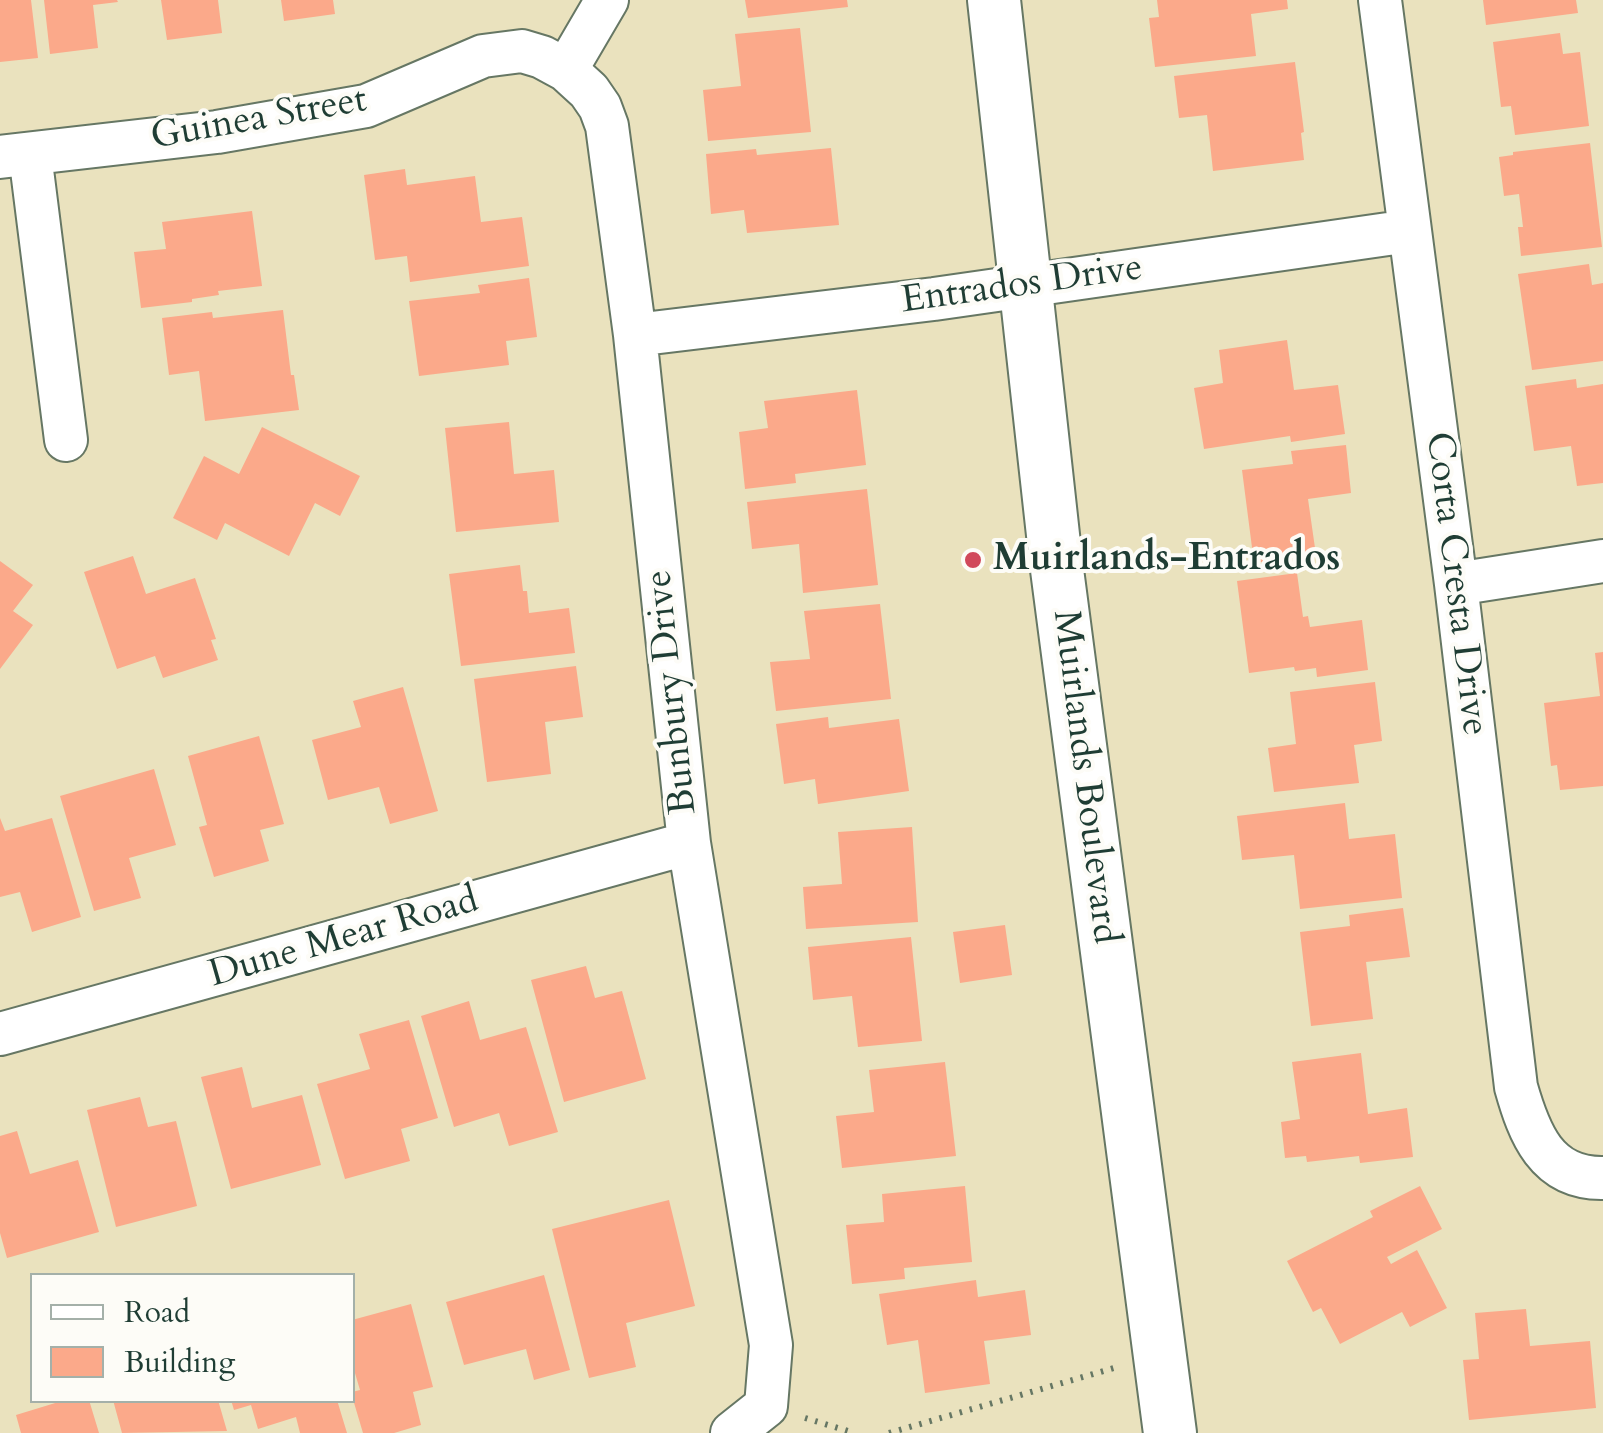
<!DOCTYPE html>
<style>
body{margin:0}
#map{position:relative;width:1603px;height:1433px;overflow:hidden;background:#eae2be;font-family:Cardo,serif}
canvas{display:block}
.legend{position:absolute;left:30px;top:1273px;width:325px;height:130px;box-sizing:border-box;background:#fdfcf7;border:2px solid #a4b0a9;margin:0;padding:12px 18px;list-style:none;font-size:30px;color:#1f3d34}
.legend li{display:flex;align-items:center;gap:20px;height:50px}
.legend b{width:50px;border:2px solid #a4b0a9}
</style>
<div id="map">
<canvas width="1603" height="1433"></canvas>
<ul class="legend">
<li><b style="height:12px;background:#fff"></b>Road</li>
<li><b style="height:28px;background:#fba98a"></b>Building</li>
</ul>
</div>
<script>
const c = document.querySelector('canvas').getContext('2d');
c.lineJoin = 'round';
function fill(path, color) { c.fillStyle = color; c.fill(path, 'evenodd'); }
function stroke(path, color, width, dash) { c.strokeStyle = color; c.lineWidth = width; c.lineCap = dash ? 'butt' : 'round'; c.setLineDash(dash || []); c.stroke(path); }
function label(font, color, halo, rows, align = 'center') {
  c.font = font + ' Cardo,serif'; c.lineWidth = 8; c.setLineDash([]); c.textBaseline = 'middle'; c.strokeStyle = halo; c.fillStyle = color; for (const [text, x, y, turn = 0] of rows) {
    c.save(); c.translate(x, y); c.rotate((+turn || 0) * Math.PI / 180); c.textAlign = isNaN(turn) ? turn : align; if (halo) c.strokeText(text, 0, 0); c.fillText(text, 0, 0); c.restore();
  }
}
const building = new Path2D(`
 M0,0H31L38,58L0,62Z
 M44,0H117L118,2L93,5L98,48L50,54Z
 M161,0H218L222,33L167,40Z
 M281,0H333L335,14L284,21Z
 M745,0H847L848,7L748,18Z
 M1157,0H1287L1288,9L1251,14L1256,56L1155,67L1149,18L1159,17Z
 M1483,0H1576L1578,13L1486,25Z
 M800,28L811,132L708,141L703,90L741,86L735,34Z
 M1560,33L1563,54L1580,52L1589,126L1515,135L1511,106L1501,107L1493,42Z
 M1295,62L1304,132L1301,133L1304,160L1213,171L1207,115L1179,118L1174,76Z
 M1590,143L1602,247L1521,256L1518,227H1523L1519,194L1504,196L1499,157L1513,155V152Z
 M831,148L839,225L747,233L744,210L711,214L706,154L756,149L757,155Z
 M405,169L407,185L475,176L481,222L522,217L529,266L410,282L407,256L375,260L364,175Z
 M252,211L262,286L218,291L219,295L192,299V302L141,308L134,252L166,249L162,222Z
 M1589,264L1592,285L1603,283V361L1532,370L1518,274Z
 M529,278L537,337L506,341L509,365L419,376L409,301L480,293L478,285Z
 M283,310L291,375H294L299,410L205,421L199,371L169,375L162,318L212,312L213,318Z
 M1287,340L1294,390L1338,385L1345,434L1291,442L1290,436L1204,449L1194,388L1223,383L1219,350Z
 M1576,379L1577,388L1603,384V483L1577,486L1571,446L1534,451L1525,386Z
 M857,390L866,465L795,474L796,483L745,489L739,432L768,428L764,401Z
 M509,422L514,474L554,470L559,522L456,532L445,428Z
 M262,427L360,476L340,516L315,503L289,556L225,523L217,540L173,518L204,456L239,474Z
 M1346,445L1351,493L1308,499L1316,555L1254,563L1242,470L1293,464L1291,451Z
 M867,489L878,585L803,593L799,544L752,549L747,502Z
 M133,556L146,594L195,578L216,639L211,640L218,660L163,678L155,656L117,669L84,572Z
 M0,561L33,585L13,611L33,625L0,669Z
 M520,565L523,591H527L529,613L569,608L575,653L461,666L449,574Z
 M1297,573L1303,617L1308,616L1310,627L1362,620L1368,670L1317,677L1316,668L1295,671L1294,667L1249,673L1237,581Z
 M880,604L891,699L776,711L770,662L810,659L804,611Z
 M1603,652V786L1560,790L1557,765L1551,766L1544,703L1600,696L1595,653Z
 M576,666L583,717L545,722L551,774L487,782L474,679Z
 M1375,682L1382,741L1354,745L1359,783L1274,792L1268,748L1296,744L1290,692Z
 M403,687L438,811L390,824L379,787L328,800L312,740L361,727L353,701Z
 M828,717L829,728L899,719L909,791L818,804L815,779L784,784L776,724Z
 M259,736L284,824L260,830L269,861L214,877L199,827L207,825L188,756Z
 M154,769L176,845L129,858L141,898L94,911L60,796Z
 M1345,803L1349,839L1395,834L1402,898L1300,909L1294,855L1242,860L1237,816Z
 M0,818L5,831L52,818L81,917L32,932L20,892L0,897Z
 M912,827L918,922L806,929L803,887L842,884L838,832Z
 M1403,908L1410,957L1366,962L1373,1019L1311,1026L1300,932L1350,926L1349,915Z
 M1005,925L1012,975L960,983L953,932Z
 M911,937L922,1041L858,1047L852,996L813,1000L808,947Z
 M586,966L595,998L622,991L646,1079L564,1102L531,980Z
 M469,1001L480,1040L526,1027L558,1132L509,1146L499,1113L454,1127L421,1016Z
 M409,1020L438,1118L401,1129L410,1161L345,1179L317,1084L370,1069L359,1034Z
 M1361,1053L1368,1114L1407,1108L1413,1157L1360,1163L1359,1156L1307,1162L1306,1156L1285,1158L1281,1122L1300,1119L1292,1062Z
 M945,1062L956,1156L842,1168L836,1116L874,1112L869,1070Z
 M242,1067L252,1108L302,1095L321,1165L231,1189L201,1077Z
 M140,1097L148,1127L176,1121L197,1206L116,1227L87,1110Z
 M17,1131L30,1174L78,1160L99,1232L7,1258L0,1233V1136Z
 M965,1186L972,1262L904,1268L905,1279L852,1284L846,1225L884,1222L882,1194Z
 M1420,1186L1442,1229L1387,1257L1391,1264L1417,1250L1447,1308L1410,1327L1402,1312L1340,1344L1321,1308L1313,1312L1287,1261L1373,1217L1370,1211Z
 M669,1200L695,1306L626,1323L636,1367L589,1378L552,1229Z
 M544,1275L570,1370L534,1380L526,1349L464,1365L446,1302Z
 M976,1280L978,1297L1025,1290L1031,1335L984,1341L990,1384L925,1393L918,1340L887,1345L879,1294Z
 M411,1304L433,1387L413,1392L421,1425L394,1433H363L352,1396V1392L360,1390L352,1363V1320Z
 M1526,1309L1530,1346L1590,1341L1596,1408L1469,1420L1463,1360L1479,1359L1475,1313Z
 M65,1400H89L99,1433H21L16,1415Z
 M113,1400H218L227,1431L122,1433Z
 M231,1400H337L347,1433H300L296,1417L258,1429L251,1405L234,1410Z`);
const path = new Path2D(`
 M805,1418L855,1433
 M889,1433L1114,1368`);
const minor = new Path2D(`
 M1380,0L1456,584L1516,1087C1529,1133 1546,1179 1603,1178
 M566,70L607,0
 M30,154L66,440
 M0,157L217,132L366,106L483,56L522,51L542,57L566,70L589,91L600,107L607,126L635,335L689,843L771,1345L766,1406L732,1433
 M635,335L934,299L1409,231
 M1456,584L1603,561
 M0,1034L689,843`);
const major = new Path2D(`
 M994,0L1056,562L1170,1433`);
const markers = [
 [973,560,10,"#d1495b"]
];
const streetNames = [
 ["Guinea Street",259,120,-10],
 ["Entrados Drive",1022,286,-8],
 ["Corta Cresta Drive",1455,584,83],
 ["Bunbury Drive",673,692,-96],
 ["Muirlands Boulevard",1084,777,83],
 ["Dune Mear Road",344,939,-16]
];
const poiNames = [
 ["Muirlands-Entrados",993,560]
];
fill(building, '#fba98a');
stroke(minor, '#667764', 46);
stroke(major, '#667764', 56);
stroke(path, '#667764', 6, [2.5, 8]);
stroke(minor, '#fff', 42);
stroke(major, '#fff', 52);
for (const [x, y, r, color] of markers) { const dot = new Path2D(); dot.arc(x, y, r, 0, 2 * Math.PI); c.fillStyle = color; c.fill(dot); stroke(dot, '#fdfcf7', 4); }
label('38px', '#1f3d34', '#fdfcf7', streetNames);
label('bold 38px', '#1f3d34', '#fdfcf7', poiNames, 'left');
</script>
